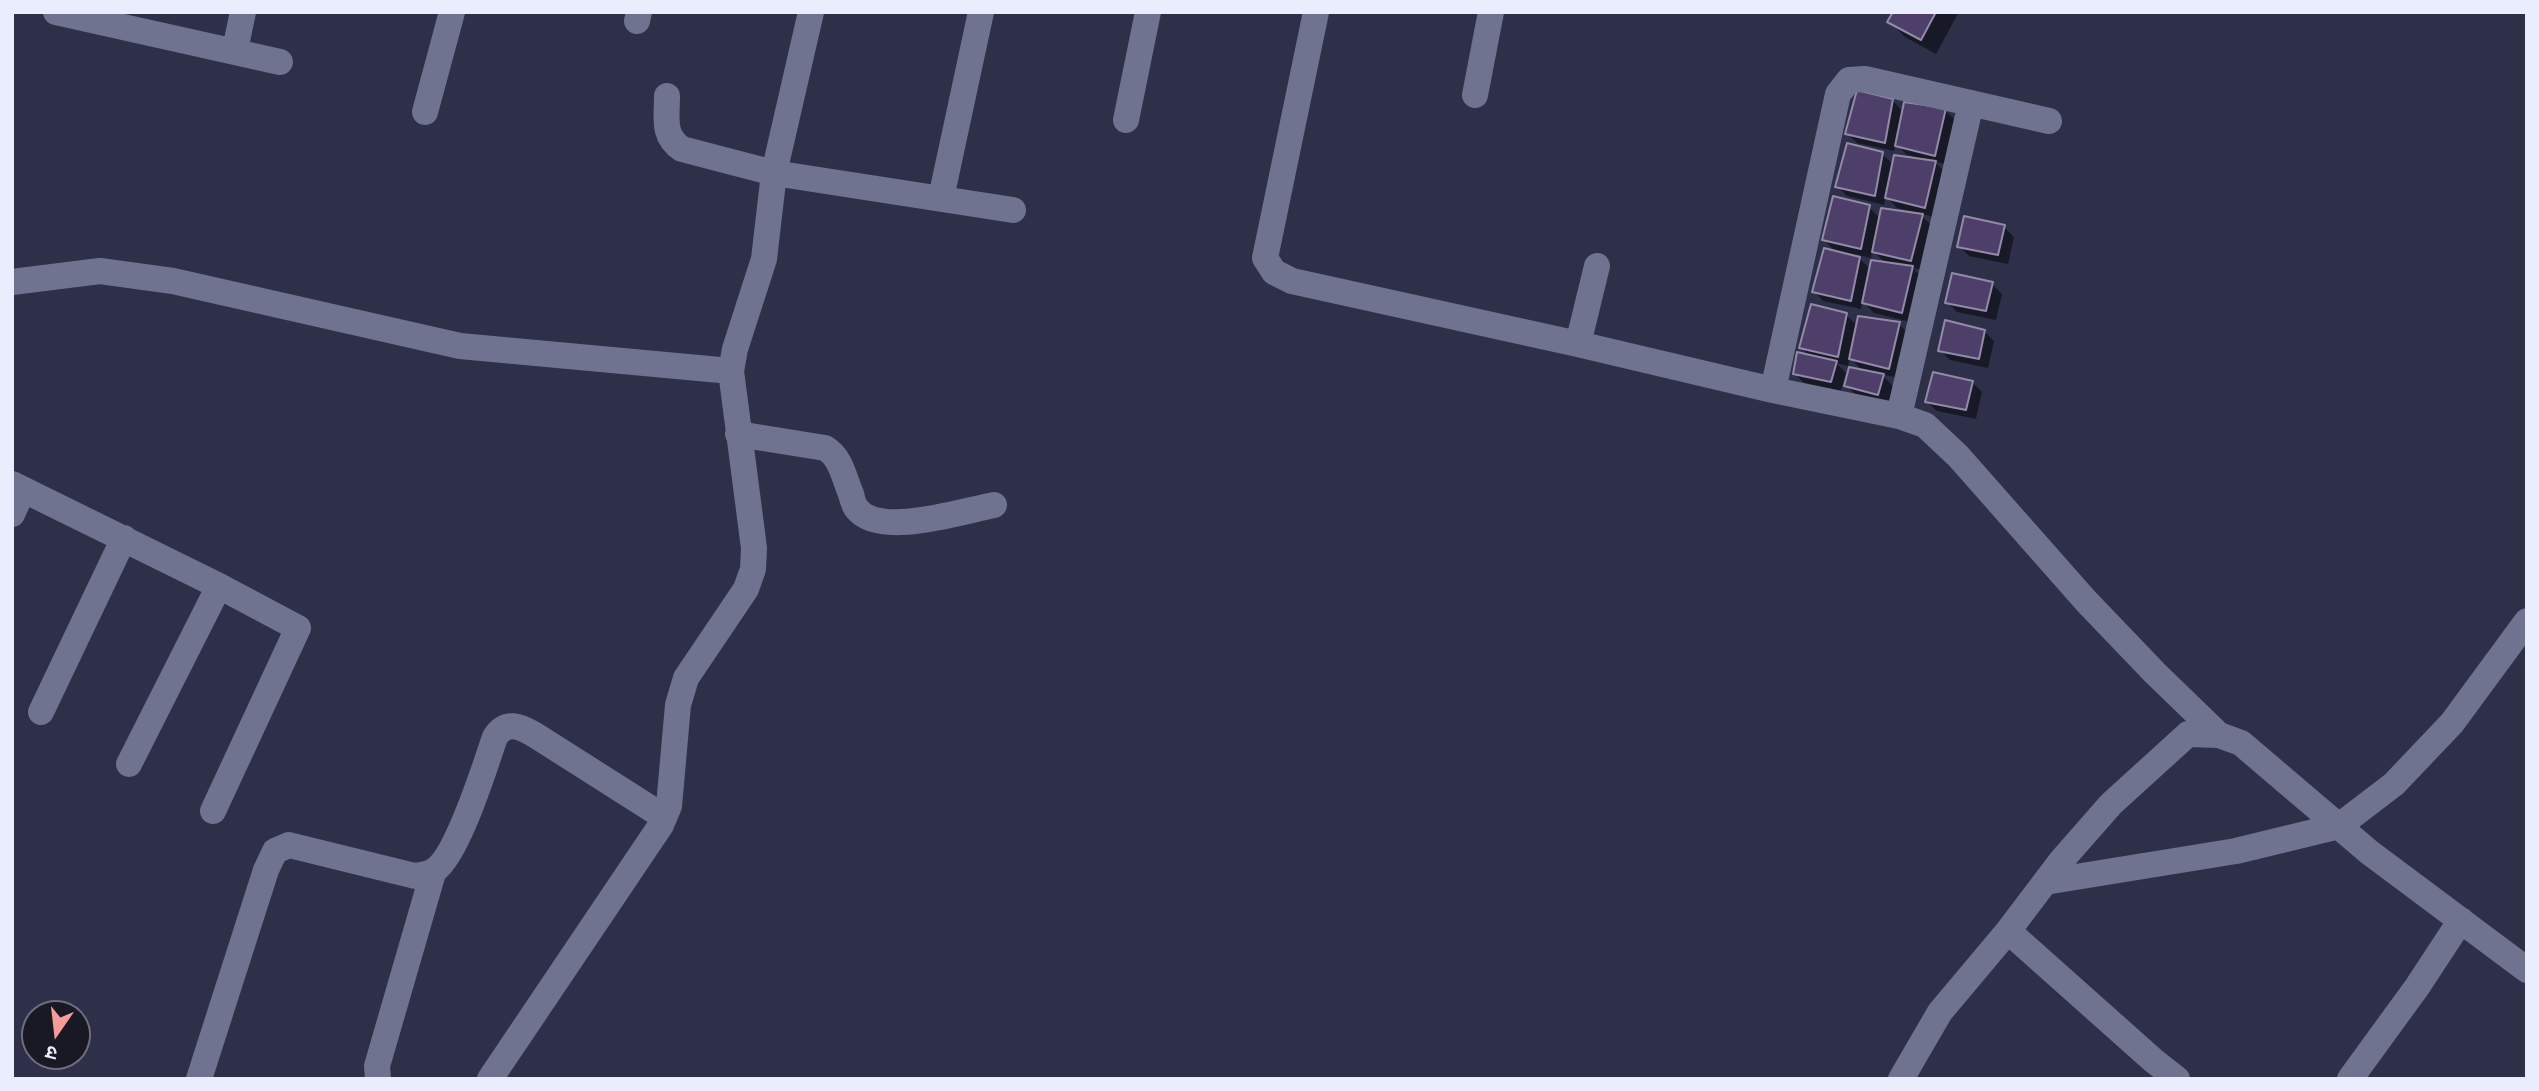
<!DOCTYPE html>
<meta charset="utf-8">
<style>
body{margin:0}
#map{position:relative;width:2539px;height:1091px;overflow:hidden;background:#2e3049;font-family:"Source Serif 4","Noto Sans Devanagari",serif}
canvas{display:block}
.frame{position:absolute;inset:0;border:14px solid #eaedfd;pointer-events:none}
.north{position:absolute;left:21px;top:1000px;width:70px;height:70px;box-sizing:border-box;background:#181924;border:2px solid #6c6e7b;border-radius:50%;rotate:194deg;font-size:19px;font-weight:700;line-height:28px;text-align:center;color:#eaedfd}
.north::after{content:'';display:block;margin:auto;width:24px;height:32px;background:#f59b9a;clip-path:polygon(50% 0,100% 100%,50% 72%,0 100%)}
</style>
<div id="map">
<canvas width="2539" height="1091"></canvas>
<div class="frame"></div>
<div class="north">उ</div>
</div>
<script>
const c = document.querySelector('canvas').getContext('2d');
c.lineJoin = 'round';
function fill(path, color) { c.fillStyle = color; c.fill(path, 'evenodd'); }
function stroke(path, color, width, dash) { c.strokeStyle = color; c.lineWidth = width; c.lineCap = dash ? 'butt' : 'round'; c.setLineDash(dash || []); c.stroke(path); }
const shadow = new Path2D(`
 M1895,12H1959L1936,54L1905,37L1890,22Z
 M1893,101L1904,112L1945,110L1955,120L1945,164L1935,162L1945,172L1934,217L1919,213L1932,226L1921,270L1913,268L1922,277L1911,322L1874,313L1862,301L1861,309L1823,301L1814,291L1837,253L1824,240L1869,207L1881,219L1915,215L1916,212L1897,208L1886,196L1884,205L1847,196L1837,186L1882,154L1894,165L1916,160L1917,157L1907,155L1896,144L1894,151L1857,143L1847,133ZM1872,250L1887,264L1871,270L1855,254L1871,258Z
 M2004,227L2014,237L2008,264L1969,256L1959,246Z
 M1992,284L2002,294L1996,320L1957,312L1947,302Z
 M1846,315L1858,326L1899,324L1909,334L1898,378L1881,374L1893,386L1888,404L1856,395L1846,385L1864,372L1850,358L1848,366L1836,363L1846,373L1841,391L1804,383L1795,374L1810,357L1801,347Z
 M1984,331L1994,341L1988,368L1950,360L1940,350Z
 M1972,382L1982,392L1976,419L1937,411L1927,402Z`);
const building = new Path2D(`
 M1893,12H1936L1921,40L1887,22Z
 M1857,90L1893,99L1885,143L1845,134Z
 M1904,102L1946,108L1935,156L1895,146Z
 M1847,143L1883,152L1875,196L1835,187Z
 M1894,155L1936,161L1925,208L1885,198Z
 M1833,196L1870,205L1861,249L1822,240Z
 M1881,208L1923,214L1911,261L1872,252Z
 M1964,216L2005,225L1998,255L1957,247Z
 M1824,248L1860,257L1851,301L1812,292Z
 M1871,260L1913,266L1902,313L1862,303Z
 M1952,273L1993,282L1986,311L1945,303Z
 M1811,304L1847,313L1838,357L1799,348Z
 M1858,316L1900,322L1889,369L1849,359Z
 M1945,320L1985,330L1979,359L1938,351Z
 M1797,352L1837,361L1831,382L1793,374Z
 M1849,367L1884,374L1878,395L1844,386Z
 M1933,372L1973,381L1966,410L1925,402Z`);
const minor = new Path2D(`
 M56,12L280,62
 M1316,12L1265,258L1274,272L1292,281L1578,344L1773,390L1899,416L1925,425L1958,456L2086,601L2155,673L2219,735
 M637,21L639,12
 M235,50L243,12
 M1475,95L1491,12
 M667,96C667,118 662,136 682,149L774,173L1013,210
 M425,112L452,12
 M1126,120L1148,12
 M941,198L981,12
 M12,282L100,271L173,281L460,346L731,371
 M1578,344L1597,266
 M1773,390L1838,94L1849,80L1865,79L2049,121
 M1899,416L1971,103
 M738,434L825,448C841,457 844,478 851,494C852,498 854,506 857,509C880,538 962,511 994,505
 M12,484L219,586L298,628L213,811
 M12,514L23,490
 M41,712L124,538
 M129,764L219,586
 M2045,882L2236,851L2339,826L2394,784L2452,723L2527,621
 M2008,931L2154,1061L2177,1079
 M199,1079L266,870L275,851L289,845L415,876C421,875 430,874 435,870C458,854 485,766 495,737C506,720 520,726 535,735L664,817
 M378,1079L377,1066L433,873
 M490,1079L661,825L669,806L678,705L686,678L746,589L753,569L754,548L731,371L735,349L764,259L774,173L811,12
 M1901,1079L1940,1012L2008,931L2061,861L2111,804L2188,734L2219,735L2241,743L2369,852L2527,970
 M2350,1079L2417,987L2461,920`);
fill(shadow, '#0007');
fill(building, '#4e3f6a');
stroke(building, '#938aa7', 2);
stroke(minor, '#6f738f', 26);
</script>
